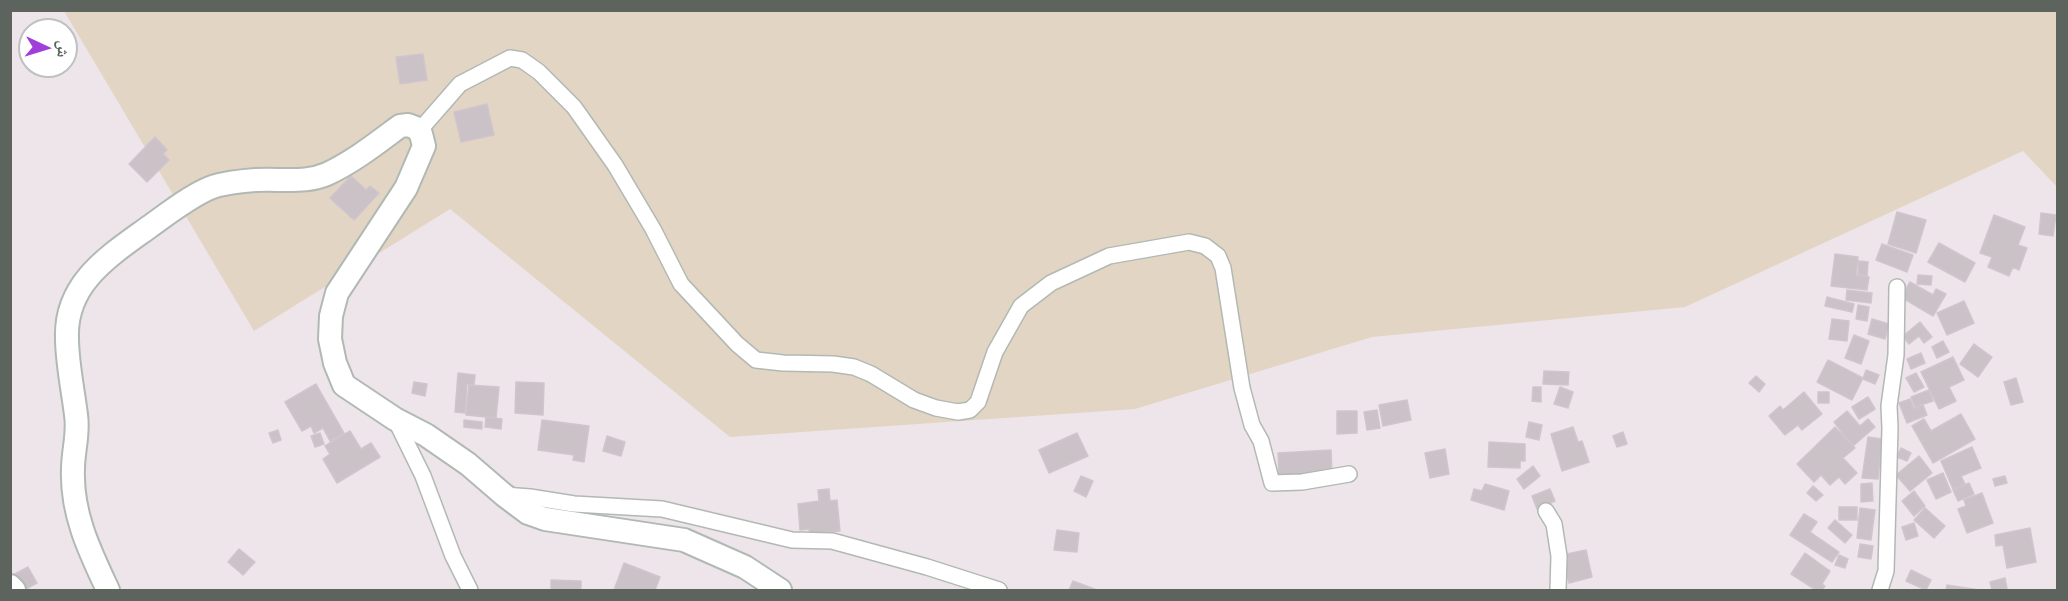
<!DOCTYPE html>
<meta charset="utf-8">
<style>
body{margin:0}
#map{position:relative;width:2068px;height:601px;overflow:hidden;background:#eee5eb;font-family:"Golos Text","Noto Naskh Arabic",sans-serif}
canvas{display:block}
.frame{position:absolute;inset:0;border:12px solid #5d645e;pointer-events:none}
.north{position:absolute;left:18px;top:18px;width:60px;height:60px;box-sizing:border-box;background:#fff;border:2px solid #bec1bf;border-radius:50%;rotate:94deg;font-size:16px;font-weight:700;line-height:24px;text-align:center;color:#5d645e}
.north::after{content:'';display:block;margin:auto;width:21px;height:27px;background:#9f3edb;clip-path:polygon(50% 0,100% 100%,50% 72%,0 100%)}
</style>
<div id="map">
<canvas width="2068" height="601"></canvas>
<div class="frame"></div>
<div class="north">ش</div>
</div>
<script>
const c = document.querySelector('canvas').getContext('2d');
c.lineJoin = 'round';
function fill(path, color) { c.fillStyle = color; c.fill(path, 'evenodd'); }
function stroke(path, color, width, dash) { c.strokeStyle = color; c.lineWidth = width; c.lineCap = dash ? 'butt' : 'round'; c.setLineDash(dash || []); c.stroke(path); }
const green = new Path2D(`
 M64,11H2057V187L2023,151L1685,307L1372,337L1135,409L730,437L450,209L254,331Z`);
const building = new Path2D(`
 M423,54L427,80L400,84L396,57Z
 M487,104L494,135L461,142L454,112Z
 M155,137L167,150L163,154L169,160L147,182L129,164Z
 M351,176L366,190L370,186L379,193L354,220L330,198Z
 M1897,212L1926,220L1916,253L1888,244Z
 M2041,213L2056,215L2053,236L2039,234Z
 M1994,215L2025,227L2018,245L2027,248L2019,270L2013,267L2009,276L1988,267L1992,257L1980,253Z
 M1939,243L1975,263L1965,282L1928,262Z
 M1882,244L1913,255L1907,272L1876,260Z
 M1835,254L1858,257L1856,275L1869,277L1867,290L1831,286Z
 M1859,261L1868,262L1867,276L1858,274Z
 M1918,275L1932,276L1931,285L1917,284Z
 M1910,282L1933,295L1936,289L1946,294L1933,316L1901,297Z
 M1847,290L1872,293L1871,303L1846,300Z
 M1827,297L1854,304L1852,312L1825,306Z
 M1964,301L1974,323L1947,335L1937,313Z
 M1858,305L1869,307L1867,321L1856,319Z
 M1832,319L1849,321L1847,341L1829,339Z
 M1872,319L1889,324L1885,339L1868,334Z
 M1920,322L1932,337L1924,343L1919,336L1909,344L1903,336Z
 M1854,335L1869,341L1861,364L1845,358Z
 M1943,341L1949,352L1937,358L1932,347Z
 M1974,344L1992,357L1978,377L1960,364Z
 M1921,353L1925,363L1911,369L1907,359Z
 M1953,357L1964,380L1949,387L1956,401L1939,409L1921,372Z
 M1828,360L1863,378L1852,400L1817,382Z
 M1866,370L1879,375L1875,384L1863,379Z
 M1544,371L1569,372L1568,385L1543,384Z
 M458,373L475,375L474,385L467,384L465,413L455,412Z
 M1916,373L1924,387L1914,392L1906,378Z
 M1756,376L1765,384L1759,392L1749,383Z
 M2016,378L2023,402L2011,405L2004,382Z
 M414,382L427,384L425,396L412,393Z
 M516,382L544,383L543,415L515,413Z
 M316,384L344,433L330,441L323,428L314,433L311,426L302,431L285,402Z
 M469,385L499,387L496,418L466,415Z
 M1533,387H1541V402L1532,401Z
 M1560,387L1573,392L1568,408L1554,404Z
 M1929,390L1933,401L1915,407L1911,397Z
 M1804,392L1822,414L1802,430L1798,425L1785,435L1769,416L1780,406L1783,410Z
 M1818,392H1829V403H1818Z
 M1868,397L1875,409L1859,419L1852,407Z
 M1910,399L1914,409L1923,405L1927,415L1907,423L1899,403Z
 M1407,400L1411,420L1383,426L1379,405Z
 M1377,410L1380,428L1367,430L1364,412Z
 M1337,411H1357V433L1337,434Z
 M1847,411L1860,426L1868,419L1875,427L1853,446L1834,422Z
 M1961,414L1975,439L1933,463L1912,426L1924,419L1931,431Z
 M486,417L502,419L501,429L485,427Z
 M464,420L482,422V429L464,427Z
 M542,420L589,426L584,462L573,460L574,455L538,450Z
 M1529,422L1542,425L1539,440L1526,437Z
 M1573,427L1578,442L1582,441L1589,462L1562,471L1551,434Z
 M1835,427L1855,448L1843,458L1857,473L1845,484L1839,477L1830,485L1821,475L1814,482L1797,464Z
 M278,430L281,440L273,443L269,433Z
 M350,431L361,449L371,443L380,457L337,483L323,459L330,454L325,446Z
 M1623,432L1627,444L1617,447L1613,436Z
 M320,433L324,444L315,447L311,436Z
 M1077,433L1088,456L1049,473L1039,450Z
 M607,436L625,442L621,456L603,451Z
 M1868,437L1882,439L1878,479L1862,478Z
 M1489,442L1525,444V461H1520V468L1488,467Z
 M1972,447L1981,468L1961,476L1965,484L1953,489L1941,461Z
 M1901,448L1911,453L1907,461L1897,457Z
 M1445,449L1449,474L1430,478L1425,453Z
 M1331,450L1332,474L1279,476L1278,453Z
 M1919,456L1932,473L1910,491L1896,475Z
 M1533,466L1540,476L1524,489L1517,479Z
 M1943,473L1951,492L1936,499L1927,480Z
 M1081,476L1093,481L1086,497L1074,491Z
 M2005,476L2007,483L1995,486L1993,479Z
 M1872,483L1873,501L1861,502V484Z
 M1969,483L1974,494L1958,501L1953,490Z
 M1485,484L1509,491L1504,510L1471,500L1474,489L1482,491Z
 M1813,486L1823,495L1816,501L1807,493Z
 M829,489L830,501L837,500L840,531L810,534L809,529L800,530L798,504L819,501L818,490Z
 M1550,489L1555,501L1537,509L1532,496Z
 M1914,491L1925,506L1914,516L1902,501Z
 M1982,493L1993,523L1967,533L1958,509L1966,506L1964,500Z
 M1839,507H1857V520H1839Z
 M1860,508L1875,510L1871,540L1857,538Z
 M1925,508L1945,526L1934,538L1914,520Z
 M1804,514L1817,522L1810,532L1839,552L1832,562L1790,535Z
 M1835,520L1852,535L1845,543L1828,528Z
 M1914,523L1918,536L1906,540L1902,527Z
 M2030,528L2036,562L2007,568L2003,545L1996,546L1995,535Z
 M1057,530L1079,533L1077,552L1054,550Z
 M1860,544L1873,546L1871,559L1858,557Z
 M239,549L255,562L243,575L228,562Z
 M1586,550L1592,577L1569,583L1562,555Z
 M1805,553L1830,571L1822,584L1825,586L1822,590H1816L1791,574Z
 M1839,555L1848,559L1845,568L1835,565Z
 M624,563L660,577L655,590H614Z
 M28,567L37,583L24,590L13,575Z
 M1911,570L1931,580L1926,590L1906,581Z
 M2005,578L2007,589L1992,590L1990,582Z
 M551,580L581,581V590H551Z
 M1073,581L1097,590H1069Z
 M1947,585L1979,590H1946Z`);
const street = new Path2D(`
 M419,131L460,84L510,58L522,60L539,72L574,107L615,165L653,229L681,284L737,344L756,360L783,363L833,364L854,367L871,374L914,400L936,408L958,412L970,410L978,402L995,352L1021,306L1051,283L1109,256L1189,242L1205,246L1218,256L1223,268L1242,388L1252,425L1261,441L1272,483L1302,482L1349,474
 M395,419L423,476L453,556L470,590
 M504,495L530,497L574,504L662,509L792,540L832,541L927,567L999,590
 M1546,511L1554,524L1559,556L1558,590
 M1880,590L1886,571L1890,428L1889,406L1896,355L1897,287`);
const secondary = new Path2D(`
 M10,586L14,590
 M108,590C90,552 71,513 73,469C73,451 79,433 76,415C73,390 67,363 67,338C65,283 109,256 149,227C166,215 199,189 219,185C238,181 259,179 278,180C295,180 311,181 327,174C353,162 377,143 400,126L408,125L416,128L421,134L424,146L406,188L337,293L331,316L330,339L335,363L344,385L395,419L426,435L468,464L504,495L528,513L545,519L684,540L745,567L780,590`);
fill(green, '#e3d5c4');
fill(building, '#cac2c7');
stroke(building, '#d2c4cf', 1.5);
stroke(street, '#b2b9b3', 18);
stroke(secondary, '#b1b9b3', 26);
stroke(street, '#fff', 15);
stroke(secondary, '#fff', 22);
</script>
